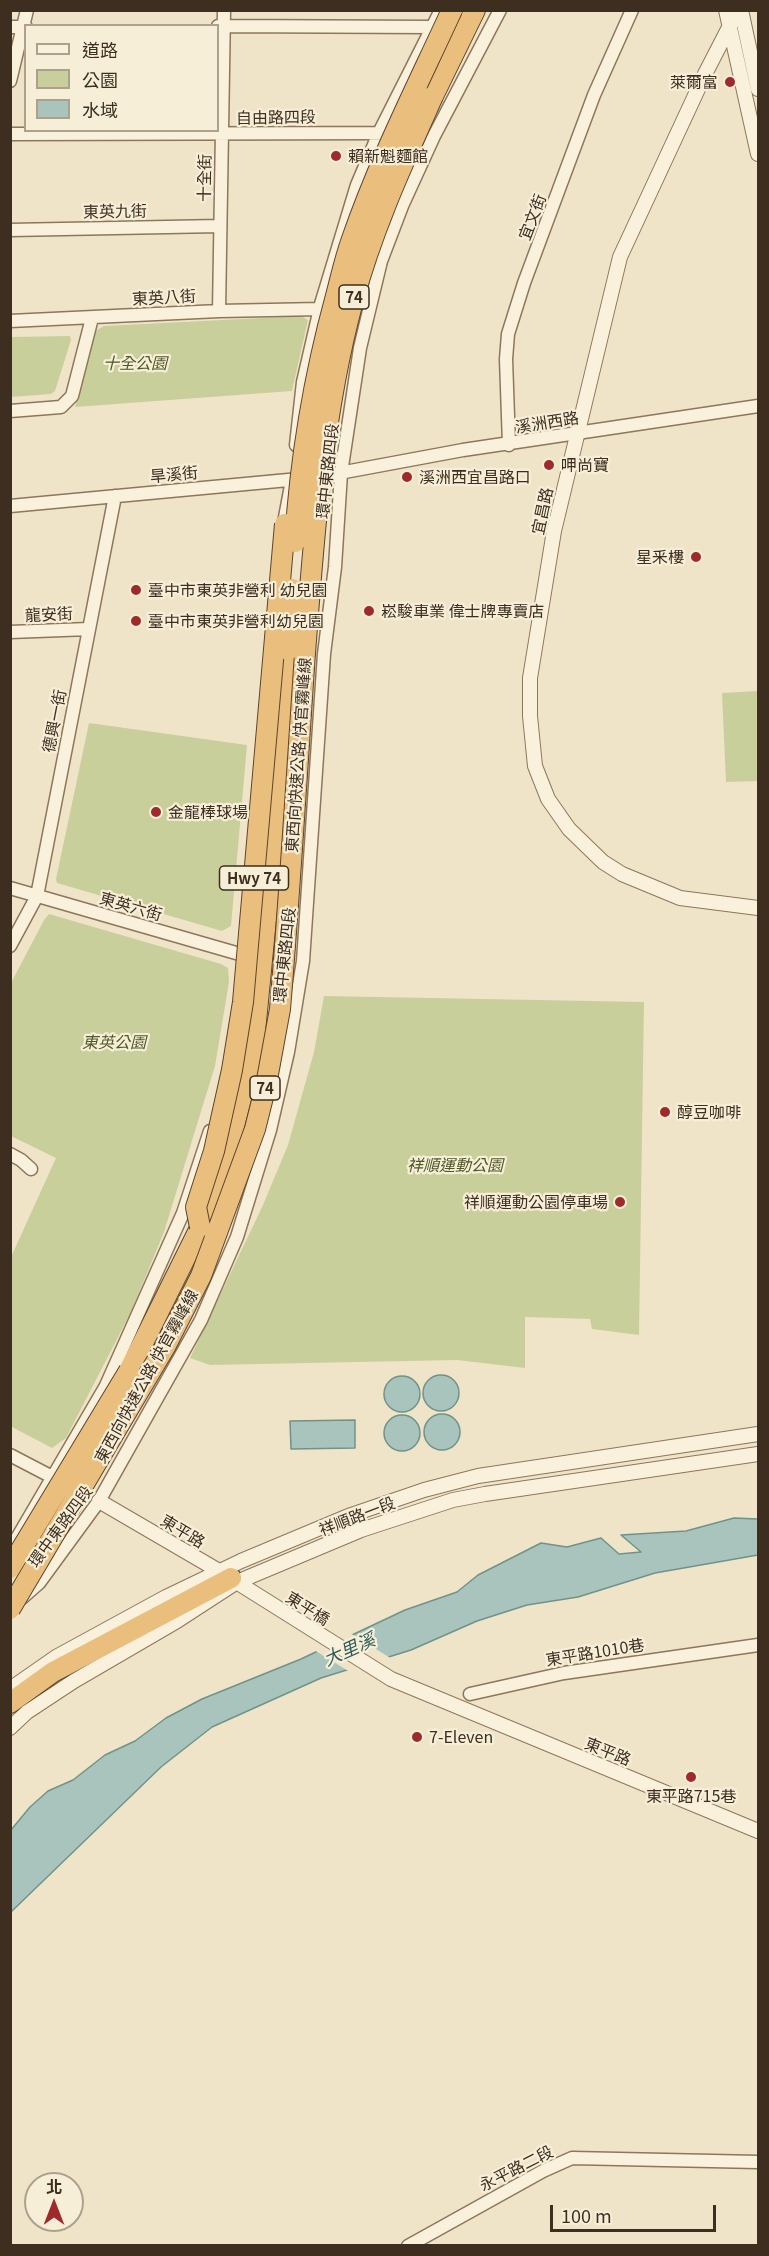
<!DOCTYPE html>
<meta charset="utf-8">
<style>
body{margin:0}
#map{position:relative;width:769px;height:2256px;overflow:hidden;background:#f0e4c8;font-family:Georgia,"Noto Sans TC",serif}
canvas{display:block}
.frame{position:absolute;inset:0;border:12px solid #3d2e20;pointer-events:none}
.legend{position:absolute;left:24px;top:24px;width:195px;height:108px;box-sizing:border-box;background:#f7eed8;border:2px solid #ada18e;margin:0;padding:8px 10px;list-style:none;font-size:18px;color:#3d2e20}
.legend li{display:flex;align-items:center;gap:12px;height:30px}
.legend b{width:30px;border:2px solid #ada18e}
.north{position:absolute;left:24px;top:2172px;width:60px;height:60px;box-sizing:border-box;background:#f7eed8;border:2px solid #ada18e;border-radius:50%;rotate:0deg;font-size:16px;font-weight:700;line-height:24px;text-align:center;color:#3d2e20}
.north::after{content:'';display:block;margin:auto;width:21px;height:27px;background:#9e2a2b;clip-path:polygon(50% 0,100% 100%,50% 72%,0 100%)}
.scale{position:absolute;left:550px;top:2205px;width:166px;height:27px;box-sizing:border-box;border:3px solid #3d2e20;border-top:0;padding-left:8px;font-size:18px;line-height:21px;white-space:nowrap;color:#3d2e20;-webkit-text-stroke:4px #f7eed8;paint-order:stroke}
</style>
<div id="map">
<canvas width="769" height="2256"></canvas>
<div class="frame"></div>
<ul class="legend">
<li><b style="height:8px;background:#faf1dc"></b>道路</li>
<li><b style="height:16px;background:#c9cf9b"></b>公園</li>
<li><b style="height:16px;background:#a9c4bc"></b>水域</li>
</ul>
<div class="north">北</div>
<div class="scale">100 m</div>
</div>
<script>
const c = document.querySelector('canvas').getContext('2d');
c.lineJoin = 'round';
function fill(path, color) { c.fillStyle = color; c.fill(path, 'evenodd'); }
function stroke(path, color, width, dash) { c.strokeStyle = color; c.lineWidth = width; c.lineCap = dash ? 'butt' : 'round'; c.setLineDash(dash || []); c.stroke(path); }
function label(font, color, halo, rows, align = 'center') {
  c.font = font + ' Georgia,"Noto Sans TC",serif'; c.lineWidth = 4.5; c.setLineDash([]); c.textBaseline = 'middle'; c.strokeStyle = halo; c.fillStyle = color; for (const [text, x, y, turn = 0] of rows) {
    c.save(); c.translate(x, y); c.rotate((+turn || 0) * Math.PI / 180); c.textAlign = isNaN(turn) ? turn : align; if (halo) c.strokeText(text, 0, 0); c.fillText(text, 0, 0); c.restore();
  }
}
const green = new Path2D(`
 M301,316L308,320L292,391L75,407L95,331L104,326Z
 M70,336L71,340L55,391L51,394L11,397V337Z
 M758,691V781L726,782L722,693Z
 M89,723L247,745L231,926L222,931L57,883L56,879Z
 M49,914L221,964L228,968L229,982L215,1066L164,1232L131,1312L66,1438L52,1448L10,1426L11,1257L56,1158L11,1136V983L44,920Z
 M324,996L644,1002L639,1335L592,1329L590,1319L525,1317V1368L457,1360L210,1365L190,1358L263,1205L288,1145L314,1052Z`);
const water = new Path2D(`
 M423 1393a18 18 0 1 1 36 0a18 18 0 1 1-36 0Z
 M384 1394a18 18 0 1 1 36 0a18 18 0 1 1-36 0Z
 M424 1432a18 18 0 1 1 36 0a18 18 0 1 1-36 0Z
 M384 1433a18 18 0 1 1 36 0a18 18 0 1 1-36 0Z
 M355,1420V1448L291,1449L290,1421Z
 M734,1518L758,1519V1555L655,1573L578,1597L527,1605L477,1621L411,1650L321,1678L212,1727L161,1767L11,1912V1830L30,1807L48,1791L73,1780L105,1755L135,1741L166,1718L202,1699L301,1659L405,1610L457,1592L478,1575L541,1543L567,1547L601,1538L619,1554L641,1552L621,1535L686,1531Z`);
const pier = new Path2D(`
 M350,1633L392,1659L350,1672L314,1650Z`);
const minor = new Path2D(`
 M218,26L433,27
 M10,27H26
 M10,81L27,10
 M10,134L384,133
 M10,230L219,226
 M219,311L224,10
 M10,321L219,311L320,309
 M10,411L61,407L72,396L92,318
 M296,445L303,382L321,304L357,185L379,133L441,10
 M509,445L506,359L508,334L524,283L594,95L632,10
 M334,474L463,450L758,406
 M10,506L299,479
 M283,528L292,480
 M10,632L89,629
 M10,888L243,955
 M10,946L37,896L115,496
 M10,1154L21,1160L31,1169
 M104,1390L183,1213L210,1131
 M10,1455L58,1480
 M13,1545L107,1384
 M22,1598L39,1583L99,1501L201,1320L237,1237L270,1130L288,1052L303,961L324,654L335,567L341,473L360,348L381,261L402,206L434,136L500,10
 M470,1694L564,1673L758,1645
 M408,2246L543,2171L572,2158L758,2162`);
const tertiary = new Path2D(`
 M726,10L758,154
 M738,10L705,74L620,257L554,531L530,678V716L535,766L548,799L569,829L603,862L622,874L680,898L758,908
 M741,10L758,89
 M99,1501L219,1571L391,1679L758,1831
 M10,1689L56,1657L166,1597L241,1561L351,1515L424,1490L478,1476L758,1434
 M10,1728L27,1712L74,1681L177,1621L237,1582L361,1530L453,1500L485,1494L758,1454`);
const trunk = new Path2D(`
 M433,96L475,10
 M129,1371L203,1222L227,1154L246,1079L254,1042L272,858L288,650
 M10,1703L53,1672L231,1578`);
const trunkBridge = new Path2D(`
 M295,542C300,460 314,376 336,296C341,277 345,258 352,239C379,161 417,86 452,10
 M288,650L292,589
 M200,1227L196,1207L214,1151L232,1070L243,1002L285,524
 M10,1568L129,1371
 M10,1609L165,1347L201,1276L255,1129L266,1085L280,1009C290,890 297,772 305,653C314,535 322,416 353,301C372,230 403,163 433,96`);
const markers = [
 [730,82,6,"#9e2a2b"],
 [336,156,6,"#9e2a2b"],
 [549,465,6,"#9e2a2b"],
 [407,477,6,"#9e2a2b"],
 [696,557,6,"#9e2a2b"],
 [136,590,6,"#9e2a2b"],
 [369,611,6,"#9e2a2b"],
 [136,621,6,"#9e2a2b"],
 [156,812,6,"#9e2a2b"],
 [665,1112,6,"#9e2a2b"],
 [620,1202,6,"#9e2a2b"],
 [417,1737,6,"#9e2a2b"],
 [691,1777,6,"#9e2a2b"]
];
const shields = [
 [354,297,30],
 [254,878,69],
 [265,1088,30]
];
const shieldNames = [
 ["74",354,297],
 ["Hwy 74",254,878],
 ["74",265,1088]
];
const poiNames = [
 ["萊爾富",718,82,"right"],
 ["賴新魁麵館",348,156],
 ["呷尚寶",561,465],
 ["溪洲西宜昌路口",419,477],
 ["星釆樓",684,557,"right"],
 ["臺中市東英非營利 幼兒園",148,590],
 ["崧駿車業 偉士牌專賣店",381,611],
 ["臺中市東英非營利幼兒園",148,621],
 ["金龍棒球場",168,812],
 ["醇豆咖啡",677,1112],
 ["祥順運動公園停車場",608,1202,"right"],
 ["7-Eleven",429,1737],
 ["東平路715巷",691,1796,"center"]
];
const streetNames = [
 ["自由路四段",276,117,-1],
 ["十全街",204,178,-89],
 ["東英九街",115,211,-1],
 ["宜文街",532,217,-69],
 ["東英八街",164,297,-3],
 ["溪洲西路",547,422,-9],
 ["環中東路四段",327,471,-84],
 ["旱溪街",174,474,-5],
 ["宜昌路",542,511,-78],
 ["龍安街",49,614,-3],
 ["德興一街",54,721,-79],
 ["東西向快速公路 快官霧峰線",298,755,-86],
 ["東英六街",131,906,16],
 ["環中東路四段",284,955,-84],
 ["東西向快速公路 快官霧峰線",146,1376,-61],
 ["祥順路一段",357,1516,-21],
 ["環中東路四段",60,1526,-54],
 ["東平路",183,1531,31],
 ["東平橋",308,1608,32],
 ["東平路1010巷",595,1652,-9],
 ["東平路",608,1751,22],
 ["永平路二段",516,2168,-27]
];
const parkNames = [
 ["十全公園",135,363],
 ["東英公園",114,1042],
 ["祥順運動公園",455,1165]
];
const waterNames = [
 ["大里溪",349,1649,-24]
];
fill(green, '#c9cf9b');
fill(water, '#a9c4bc');
stroke(water, '#6f938a', 1.5);
fill(pier, '#f0e4c8');
stroke(minor, '#8d765c', 15);
stroke(tertiary, '#8d765c', 16);
stroke(trunk, '#5b4430', 22);
stroke(minor, '#faf1dc', 12);
stroke(tertiary, '#faf1dc', 14);
stroke(trunk, '#eabe7c', 20);
stroke(trunkBridge, '#5b4430', 22, []);
stroke(trunkBridge, '#eabe7c', 20);
for (const [x, y, r, color] of markers) { const dot = new Path2D(); dot.arc(x, y, r, 0, 2 * Math.PI); c.fillStyle = color; c.fill(dot); stroke(dot, '#f7eed8', 2); }
for (const [x, y, w] of shields) { const box = new Path2D(); box.roundRect(x - w / 2, y - 12, w, 24, 4.5); c.fillStyle = '#f7eed8'; c.fill(box); stroke(box, '#3d2e20', 1.5); }
label('bold 15px', '#3d2e20', null, shieldNames);
label('16px', '#3d2e20', '#f7eed8', poiNames, 'left');
label('16px', '#3d2e20', '#f7eed8', streetNames);
label('italic 16px', '#4d5a26', '#f7eed8', parkNames);
label('italic 18px', '#2f5d5a', '#f7eed8', waterNames);
</script>
